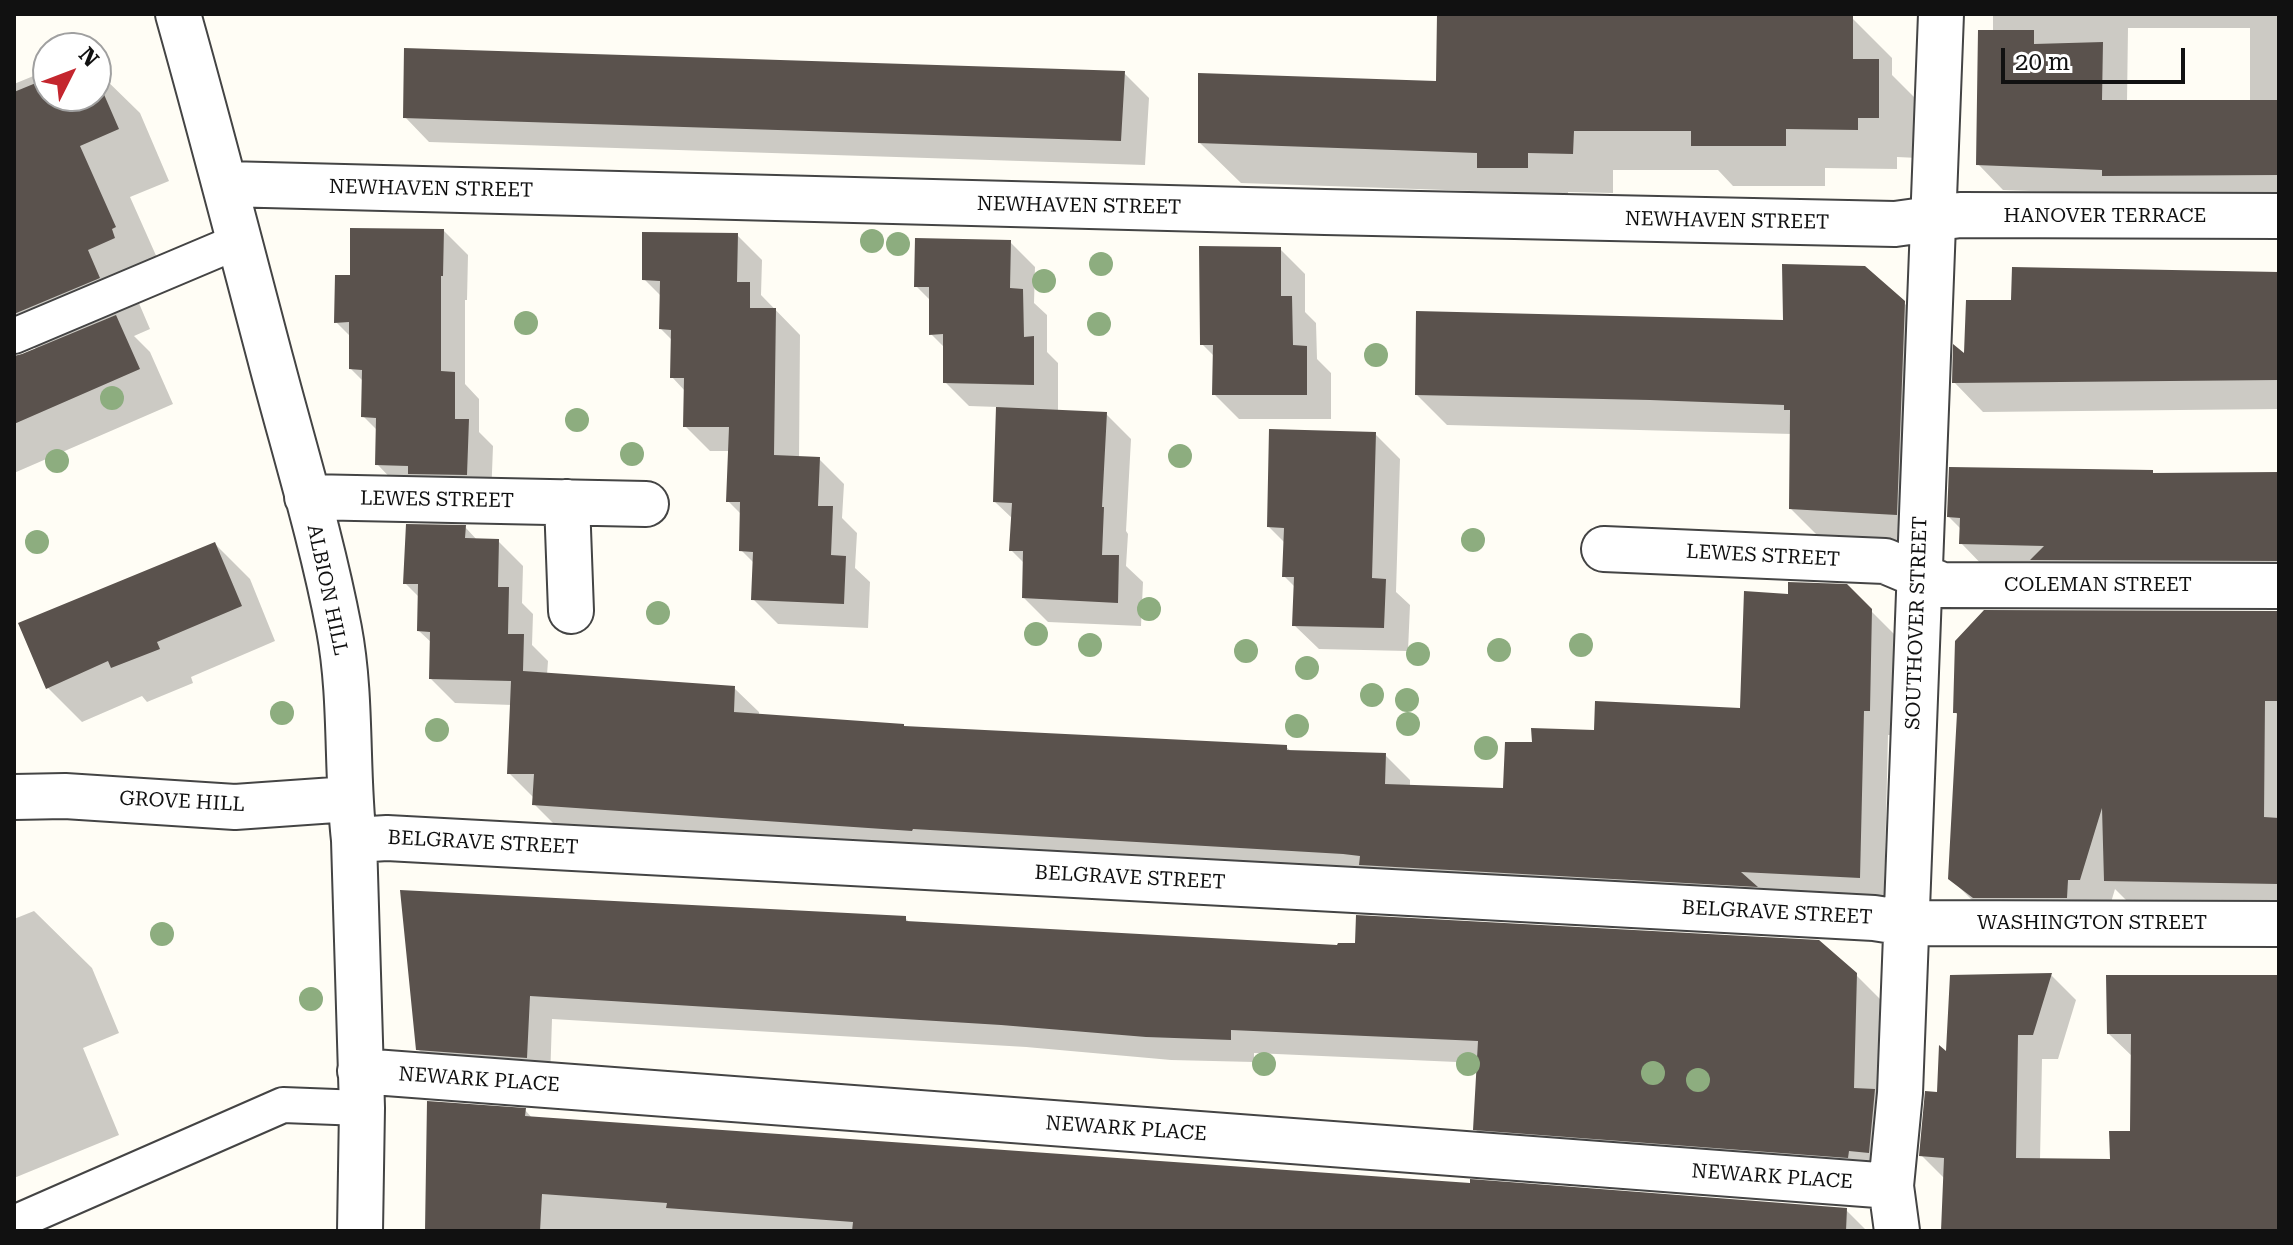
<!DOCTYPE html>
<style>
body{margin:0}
#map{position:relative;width:2293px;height:1245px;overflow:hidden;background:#fffdf5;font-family:"Roboto Serif",serif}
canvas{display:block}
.frame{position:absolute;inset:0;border:16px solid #111;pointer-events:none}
.north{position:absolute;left:32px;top:32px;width:80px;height:80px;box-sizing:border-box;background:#fff;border:2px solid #a0a0a0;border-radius:50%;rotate:48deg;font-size:22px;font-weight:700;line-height:32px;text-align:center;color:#111}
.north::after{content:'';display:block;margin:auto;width:28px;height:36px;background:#c4262e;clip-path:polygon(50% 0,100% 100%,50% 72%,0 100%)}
.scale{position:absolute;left:2001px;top:48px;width:184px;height:36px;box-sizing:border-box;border:4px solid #111;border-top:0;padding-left:10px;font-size:24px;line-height:28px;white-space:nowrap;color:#111;-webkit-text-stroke:6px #fff;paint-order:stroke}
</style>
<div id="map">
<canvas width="2293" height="1245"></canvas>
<div class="frame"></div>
<div class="north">N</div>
<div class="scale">20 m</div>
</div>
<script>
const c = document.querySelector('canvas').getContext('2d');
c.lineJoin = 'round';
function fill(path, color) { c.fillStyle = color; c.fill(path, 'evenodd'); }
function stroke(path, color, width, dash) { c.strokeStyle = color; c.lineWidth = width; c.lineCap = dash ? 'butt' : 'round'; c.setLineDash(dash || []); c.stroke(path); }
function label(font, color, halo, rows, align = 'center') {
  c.font = font + ' "Roboto Serif",serif'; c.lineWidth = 8; c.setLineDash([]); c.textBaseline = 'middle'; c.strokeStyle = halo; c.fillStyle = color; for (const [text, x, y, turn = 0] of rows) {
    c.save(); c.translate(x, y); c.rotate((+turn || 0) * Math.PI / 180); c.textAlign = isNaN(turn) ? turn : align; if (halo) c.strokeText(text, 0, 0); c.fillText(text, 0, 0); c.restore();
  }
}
const shadow = new Path2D(`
 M1439,14H1832L1836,18H1852L1892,58V75L1918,101V158L1897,157V169L1825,168V186H1733L1718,170H1613V193L1568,192V208L1519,207L1504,192L1241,183L1200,143L1438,83Z
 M1993,14H2279V200L2003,190L1978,164L1993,32ZM2128,28H2250V102H2127Z
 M48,70V96H96V70L140,113L169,181L130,197L166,278L138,301L150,329L134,336L150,352L173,404L14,473V370L37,350L14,327V84Z
 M1124,73L1149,98L1145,165L429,142L405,117Z
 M444,231L468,255L467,300H465V384L479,399V432L493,446L491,499L401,489L377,464V430L363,416L364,382L351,369V337L336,322L352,277Z
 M737,235L762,260L761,295L800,335L799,458L819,459L844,484L842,518L857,533L855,568L870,582L868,628L778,624L753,599L755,564L741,550L742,515L728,501L730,451H710L685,426V391L672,377V340L661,329L662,297L644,279Z
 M1010,242L1035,267L1034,303L1047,315V352L1058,363V412L1106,414L1131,439L1126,531L1128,534L1126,566L1143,582L1141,626L1048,622L1024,598L1025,564L1011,550L1013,519L995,502L998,407L969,406L945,382V348L931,334V301L916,286Z
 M1280,249L1305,274V312L1316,323L1317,359L1331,373V419H1239L1214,394L1215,357L1202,344Z
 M2279,273V409L1983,412L1954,382L1966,358L2013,302Z
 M1904,303L1935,334L1927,544L1821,539L1791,509L1792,434L1447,425L1417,395L1785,322Z
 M1375,434L1400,459L1396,592L1410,605L1408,651L1319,649L1294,625L1295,587L1284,576L1285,543L1269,527Z
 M2152,472L2155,475L2279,474V589L1990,573L1961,543V529L1949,517Z
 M465,527L478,541H498L523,566L522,603L533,614L532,645L548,661L547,675L734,688L759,712V715L905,728L1286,747L1292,752L1385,755L1410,780V787L1505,791L1534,744L1742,710L1790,596L1846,586L1896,636L1894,735H1888L1884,902L559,829L534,804L535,799L509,773L512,705L455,703L431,679L432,643L419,631L420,598L405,583Z
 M215,544L250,579L275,641L191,677L193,683L147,702L142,696L82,722L47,687Z
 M2279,613V912L2135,909L2115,889L2109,909L1980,908L1950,878L1959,717L1955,712Z
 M403,893L905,918L910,923L1856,975L1880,999L1878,1094L1898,1115L1892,1175L1499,1152L1475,1129L1479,1063L1254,1053V1062L1171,1060L1026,1047L552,1019L550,1081L442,1073L418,1049Z
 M34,911L92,968L119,1033L83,1048L119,1135L14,1178V919Z
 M2051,975L2076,1000L2058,1059H2042L2040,1160L2112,1161L2132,1133L2133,1057L2109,1034L2279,978V1231H1943L1945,1179L1921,1155L1948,1055L1951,976Z
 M525,1110L533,1119L1846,1210L1867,1231H427Z`);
const building = new Path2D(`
 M1437,14H1760L1761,16H1853V59H1879V118H1858V130L1786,129V146H1691V131H1574L1573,154L1528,153V168H1477V153L1198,143V73L1436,81Z
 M1978,30H2034V44L2103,42L2102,100H2279V175L2102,176V170L1976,165Z
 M404,48L1125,71L1121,141L403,118Z
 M96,76L119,129L80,146L116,227L112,229L115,238L88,250L100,278L14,314V92L48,78V96H96Z
 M350,228L444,229L443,276H441V371L455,372V419H469L467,475L408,474V466L375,465L376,418L361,417L362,370L349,369V322L334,323L335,275H350Z
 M642,232L738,233L737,282H750V308H776L774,455L820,457L818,506H833L831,555L846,556L844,604L751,600L753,552L739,551L740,502H726L729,427H683L684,378H670L671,330L659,329L660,281L642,280Z
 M915,238L1011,240L1010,288L1023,289L1024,337L1034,336V385L943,383V334L929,335V287H914Z
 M1199,246L1281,247V296H1292L1293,345L1307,346V395H1212L1213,345H1200Z
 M1782,264L1865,266L1905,301L1897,515L1789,509L1790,410H1784V405L1650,400L1415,395L1416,311L1783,320Z
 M2012,267L2279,272V380L1952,383L1953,344L1964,353L1966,300H2011Z
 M116,315L140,369L14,424V356L22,354Z
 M996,407L1107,412L1102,507H1104L1102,555H1119L1118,603L1022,598L1023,551H1009L1012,503L993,502Z
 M1269,429L1376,432L1372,578L1386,579L1384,628L1292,626L1294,577H1282L1284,528L1267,527Z
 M1949,467L2153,470V473L2279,472V561L2030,560L2044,546L1959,544L1960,518L1947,517Z
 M406,524L466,525L465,538L499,539L498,587H509L508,634H524L523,671L735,686L734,712L904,724V726L1287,745V750L1386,753L1385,784L1503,788L1505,742H1532L1531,728L1594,730L1595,701L1740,708L1744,591L1788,594V582L1847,584L1872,609L1870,711H1864L1860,878L1741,872L1758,887L1359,865L1360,856L1343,854L913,829L912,831L532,805L534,774H507L511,681L429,679L430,632L417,631L418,584H403Z
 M215,542L242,606L157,642L160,649L111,668L108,661L46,689L18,623Z
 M1984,610L2279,611V701H2265L2264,817L2279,818L2278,884L2104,881L2102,808L2080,880H2068L2067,898H1973L1948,879L1957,713H1953L1955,641Z
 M400,890L906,916V921L1337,945L1338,943H1355L1356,915L1819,940L1857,973L1854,1088L1875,1089L1869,1153L1849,1151L1848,1158L1473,1130L1478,1041L1231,1030V1040L1146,1037L1001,1025L530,996L527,1058L416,1050Z
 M2052,973L2033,1035H2018L2016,1158L2110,1159L2109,1131H2130L2131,1034H2107L2106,975H2279V1231H1941L1944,1158L1919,1156L1925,1091L1937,1092L1939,1045L1946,1051L1950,975Z
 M427,1101L526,1108L525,1116L1470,1183V1179L1847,1208L1846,1231H852L853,1222L666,1208L667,1203L542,1194L540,1231H425Z`);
const lane = new Path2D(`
 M14,336L239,241
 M14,1223L283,1105L362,1108`);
const street = new Path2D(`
 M178,14C211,131 241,248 272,365C295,452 322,540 339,629C352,698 346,770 354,840L362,1108L360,1231
 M226,184L1325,212L1895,224L1960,215L2279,216
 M307,497L646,504
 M567,502L571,611
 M1604,549L1885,561L1942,585L2279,586
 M14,797L65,796L235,807L349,799
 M354,840L387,838L1874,918L1906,923L2279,924
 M360,1071L1891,1186
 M1897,1231L1891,1186L1900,1093L1941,14`);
const trees = [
 [872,241],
 [898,244],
 [1101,264],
 [1044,281],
 [526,323],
 [1099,324],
 [1376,355],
 [112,398],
 [577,420],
 [632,454],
 [1180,456],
 [57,461],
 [1473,540],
 [37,542],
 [1149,609],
 [658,613],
 [1036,634],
 [1090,645],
 [1581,645],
 [1499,650],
 [1246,651],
 [1418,654],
 [1307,668],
 [1372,695],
 [1407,700],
 [282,713],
 [1408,724],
 [1297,726],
 [437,730],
 [1486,748],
 [162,934],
 [311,999],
 [1264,1064],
 [1468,1064],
 [1653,1073],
 [1698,1080]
];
const streetNames = [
 ["NEWHAVEN STREET",431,189,1],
 ["NEWHAVEN STREET",1079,206,1],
 ["HANOVER TERRACE",2105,216],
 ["NEWHAVEN STREET",1727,221,1],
 ["LEWES STREET",437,500,1],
 ["LEWES STREET",1763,556,3],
 ["COLEMAN STREET",2098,585],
 ["ALBION HILL",327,590,78],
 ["SOUTHOVER STREET",1917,623,-88],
 ["GROVE HILL",182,802,3],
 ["BELGRAVE STREET",483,843,3],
 ["BELGRAVE STREET",1130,878,3],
 ["BELGRAVE STREET",1777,913,3],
 ["WASHINGTON STREET",2092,923],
 ["NEWARK PLACE",479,1080,4],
 ["NEWARK PLACE",1126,1129,4],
 ["NEWARK PLACE",1772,1177,4]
];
fill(shadow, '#0003');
fill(building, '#5a524d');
stroke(lane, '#444', 38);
stroke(street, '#444', 48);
stroke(lane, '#fff', 34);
stroke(street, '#fff', 44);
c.fillStyle = '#8dad7f';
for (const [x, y] of trees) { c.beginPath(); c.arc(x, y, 12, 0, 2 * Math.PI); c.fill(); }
label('20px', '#111', '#fff', streetNames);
</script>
